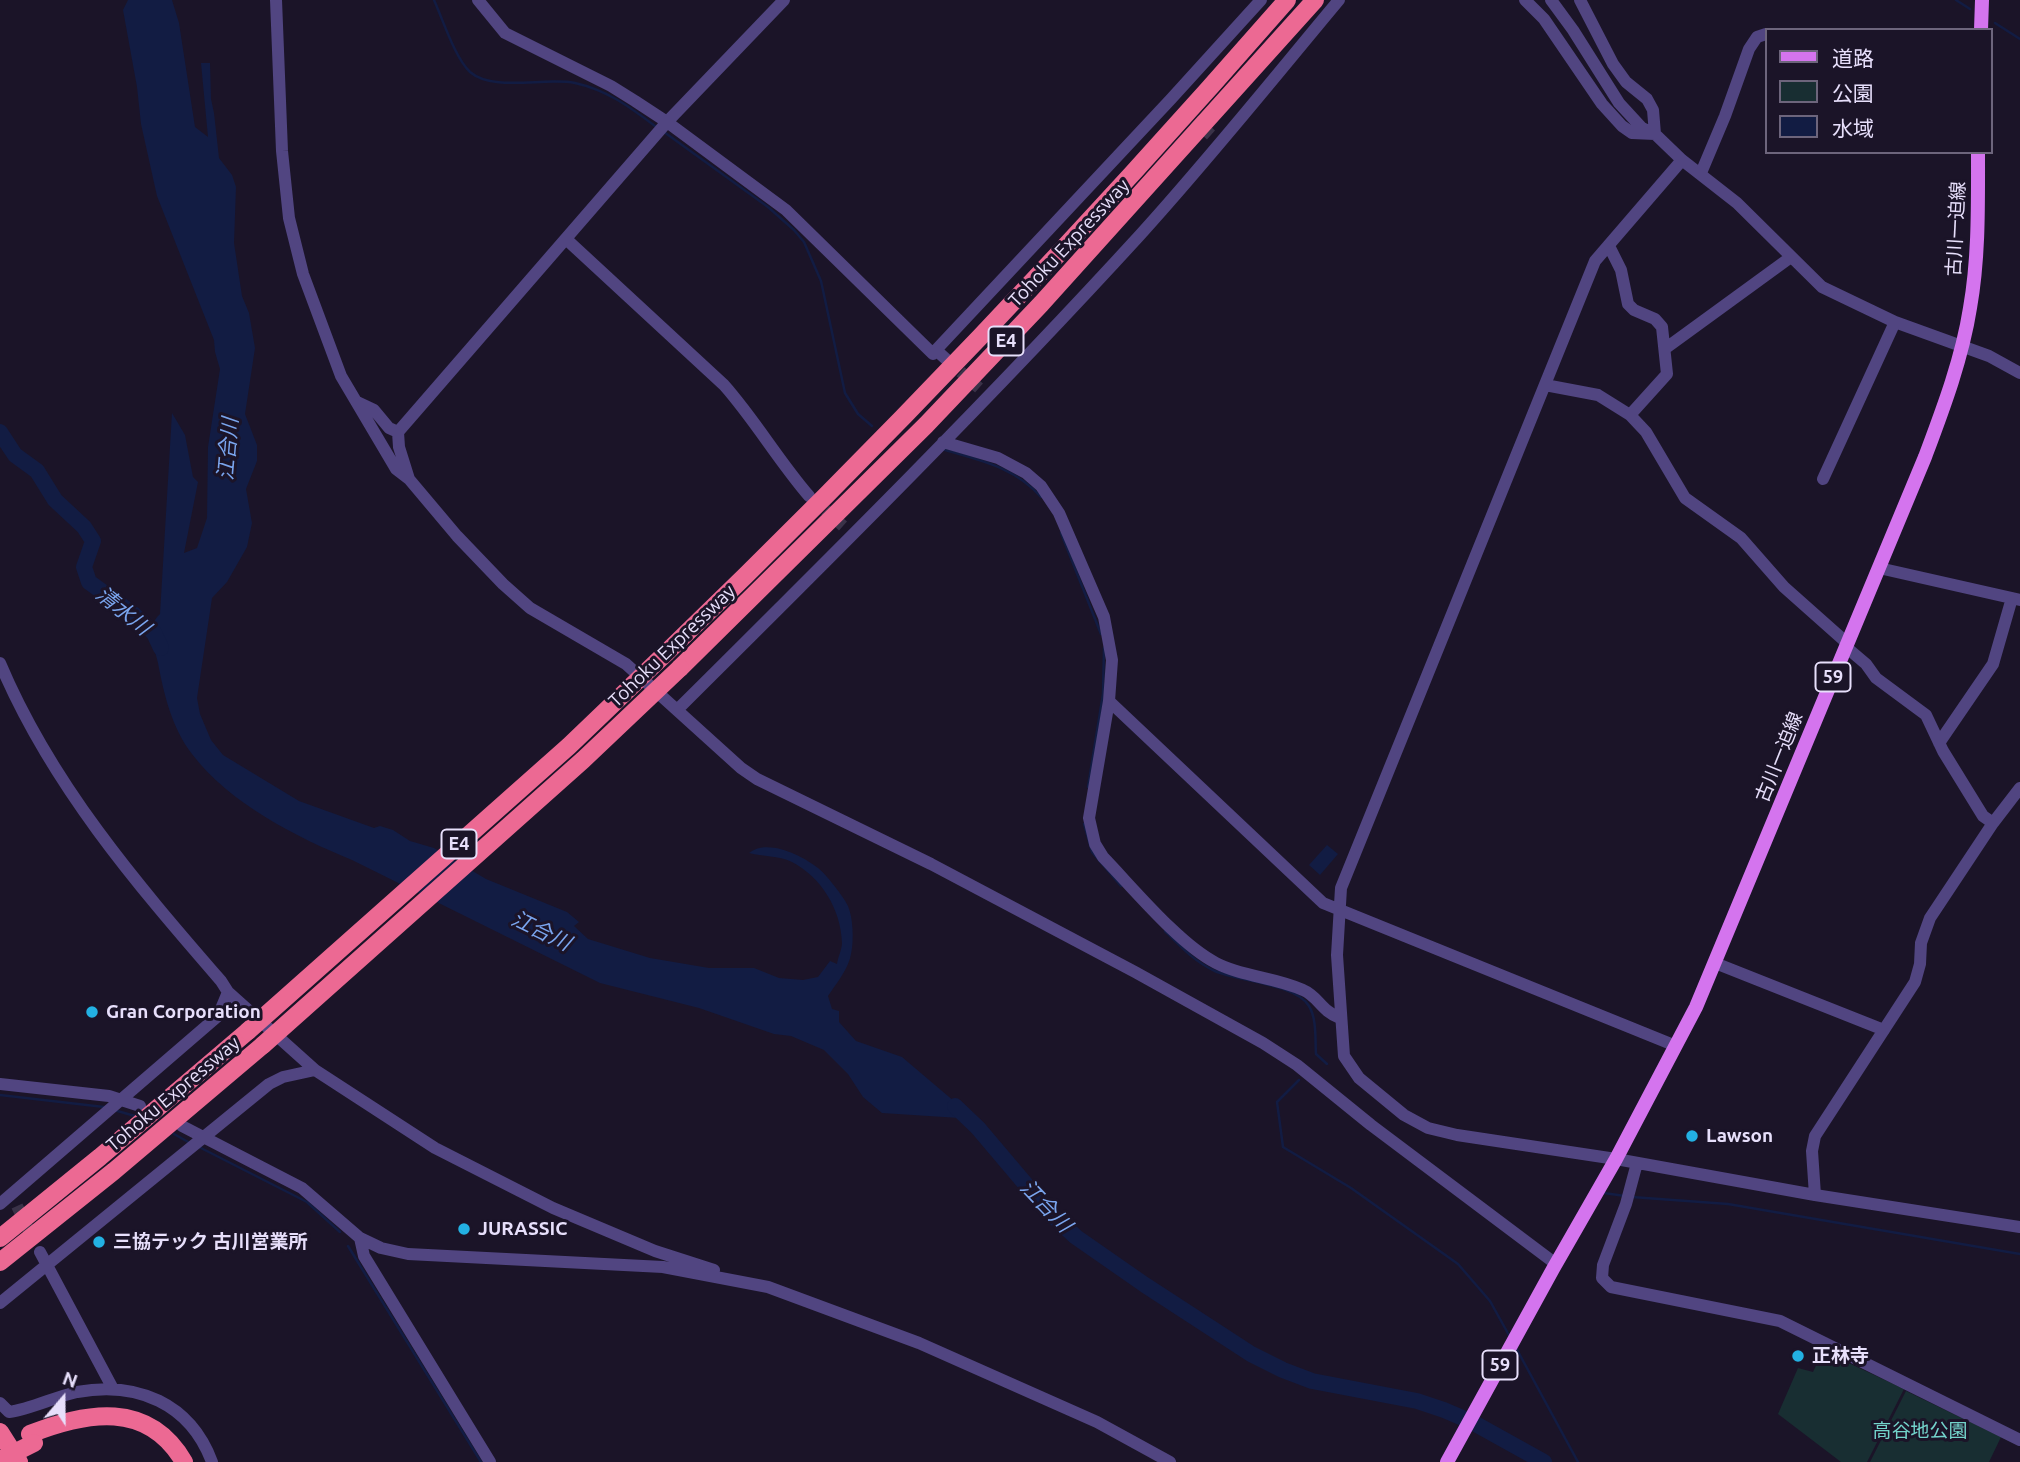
<!DOCTYPE html>
<meta charset="utf-8">
<style>
body{margin:0}
#map{position:relative;width:2020px;height:1462px;overflow:hidden;background:#1b1428;font-family:Ubuntu,"Noto Sans JP",sans-serif}
canvas{display:block}
.legend{position:absolute;left:1765px;top:28px;width:228px;height:126px;box-sizing:border-box;background:#1b1428;border:2px solid #6d657c;margin:0;padding:9px 12px;list-style:none;font-size:21px;color:#e7dffb}
.legend li{display:flex;align-items:center;gap:14px;height:35px}
.legend b{width:35px;border:2px solid #6d657c}
.north{position:absolute;left:28px;top:1364px;width:70px;height:70px;-webkit-text-stroke:5px #1b1428;paint-order:stroke;rotate:20deg;font-size:19px;font-weight:700;line-height:28px;text-align:center;color:#e7dffb}
.north::after{content:'';display:block;margin:auto;width:24px;height:32px;background:#e7dffb;clip-path:polygon(50% 0,100% 100%,50% 72%,0 100%)}
</style>
<div id="map">
<canvas width="2020" height="1462"></canvas>
<ul class="legend">
<li><b style="height:9px;background:#d474ee"></b>道路</li>
<li><b style="height:19px;background:#182e32"></b>公園</li>
<li><b style="height:19px;background:#121c43"></b>水域</li>
</ul>
<div class="north">N</div>
</div>
<script>
const c = document.querySelector('canvas').getContext('2d');
c.lineJoin = 'round';
function fill(path, color) { c.fillStyle = color; c.fill(path, 'evenodd'); }
function stroke(path, color, width, dash) { c.strokeStyle = color; c.lineWidth = width; c.lineCap = dash ? 'butt' : 'round'; c.setLineDash(dash || []); c.stroke(path); }
function label(font, color, halo, rows, align = 'center') {
  c.font = font + ' Ubuntu,"Noto Sans JP",sans-serif'; c.lineWidth = 6; c.setLineDash([]); c.textBaseline = 'middle'; c.strokeStyle = halo; c.fillStyle = color; for (const [text, x, y, turn = 0] of rows) {
    c.save(); c.translate(x, y); c.rotate((+turn || 0) * Math.PI / 180); c.textAlign = isNaN(turn) ? turn : align; if (halo) c.strokeText(text, 0, 0); c.fillText(text, 0, 0); c.restore();
  }
}
const green = new Path2D(`
 M1823,1351L1904,1389L1867,1462H1841L1778,1414L1798,1368L1813,1372Z
 M1906,1391L2001,1437L1989,1462H1870Z`);
const water = new Path2D(`
 M128,0H172L179,23L195,127L208,137L201,63H210L211,99L214,113L219,158L232,175L236,187L234,243L242,296L249,313L255,348L245,414L257,445V461L246,489L252,523L247,547L227,582L212,598L197,698L200,714L211,740L223,755L299,801L374,828L380,826L393,830L410,841L434,848L486,879L567,912L579,922L574,926L588,939L650,958L709,968H754L779,978L803,980L818,977L830,961L837,964C838,957 842,949 842,943C841,909 821,877 792,862C778,855 763,857 749,853C767,838 802,855 818,868C825,873 844,897 848,906C853,918 854,940 851,954C849,968 836,984 828,996L832,1009L839,1011V1022L856,1041L902,1057L975,1119L882,1113L863,1097L848,1074L824,1050L791,1036L774,1034L699,1008L600,983L352,860C296,837 229,803 192,754C172,728 164,695 158,663C154,645 144,629 160,614L172,413L185,435L193,477L198,482L184,553L197,548L207,518L208,447L220,369L215,352L214,340L157,196L141,124L137,87L123,10Z
 M1327,845L1338,854L1320,875L1309,865Z`);
const stream = new Path2D(`
 M434,0C443,20 455,58 470,72C493,92 545,77 575,83C607,90 630,107 655,126
 M1956,0L1970,9
 M1995,23L2020,39
 M664,132L768,207L794,230L804,242L821,281L845,393L858,414L872,426
 M942,449C979,460 1015,467 1041,497
 M1061,533L1101,634
 M1088,787L1103,694L1104,648
 M1084,824L1092,852L1121,886
 M1165,931C1180,946 1195,962 1215,971C1238,981 1296,984 1309,1006C1317,1019 1315,1040 1316,1054L1327,1064
 M1299,1080L1277,1102L1283,1147L1351,1188L1458,1264L1490,1301L1510,1337
 M0,1095L104,1107
 M114,1110L135,1116
 M174,1134L190,1143
 M199,1147L307,1202L340,1232
 M1604,1193L1625,1196
 M1632,1197L1728,1204L2020,1254
 M348,1246L481,1462
 M1515,1346L1578,1462`);
const river = new Path2D(`
 M0,432L15,455L37,471L55,500L84,527L93,541L84,567L89,582L133,614L154,633L161,648
 M955,1106L978,1128L1050,1213L1076,1237L1145,1285L1251,1354L1283,1370L1312,1381L1417,1401L1444,1410L1472,1422L1544,1462`);
const minorTunnel = new Path2D(`
 M1181,108L1211,135
 M947,360L979,388
 M812,498L843,526
 M17,1206L35,1243`);
const minor = new Path2D(`
 M276,0L282,151L289,218L303,274L341,376L396,469L409,479L457,536L503,584L530,608L626,664L741,768L757,779L931,864L1135,972L1263,1043L1297,1065L1371,1125L1556,1264
 M478,0L505,33L611,86L635,101L667,122L786,210L933,354L936,350L947,360
 M1525,0L1544,19L1602,104L1622,126L1632,133L1655,134L1653,110L1647,99L1626,82L1613,64L1580,0
 M1551,0L1573,30L1619,103L1642,128L1655,134L1682,160L1737,203L1822,287L1895,322L1989,356L2020,373
 M1682,160L1595,261L1341,888L1337,955L1344,1056L1359,1078L1404,1115L1428,1128L1457,1135L1616,1159L1815,1195L2020,1227
 M1701,173L1725,116L1749,49L1757,37L1766,34
 M566,239L724,385C755,420 778,460 809,496
 M1609,246L1621,270L1628,304L1634,310L1655,319L1662,327L1667,374L1630,415
 M1666,348L1791,257
 M936,350L1171,99L1261,0
 M1545,385L1598,395L1630,415L1646,432L1685,498L1741,538L1784,587L1847,643
 M357,402L374,410L389,428L398,432L399,447L409,479
 M398,432L667,122L784,0
 M943,442L998,458L1026,473L1041,486L1059,513L1104,617L1112,660L1109,701L1089,818L1095,844L1103,857C1133,888 1179,944 1216,963C1243,977 1275,977 1303,990C1318,996 1321,1011 1340,1018
 M1823,479L1895,322
 M1879,568L2020,600
 M1846,647L1866,664L1876,678L1926,715L1943,751L1983,816L1993,823
 M0,663C51,784 136,883 221,981L228,992L315,1070L435,1148L553,1208L655,1251L714,1270
 M1109,701L1323,903L1676,1046
 M677,710C834,554 991,398 1140,235C1209,159 1273,79 1339,0
 M1939,743L1993,664L2012,598
 M1715,963L1884,1030
 M0,1084L109,1096L140,1106
 M182,1126L302,1188L360,1238L381,1248L408,1254L663,1267L768,1287L919,1343L1097,1422L1170,1462
 M1637,1163L1626,1204L1603,1265L1602,1278L1611,1287L1780,1321L2020,1440
 M1815,1195L1812,1151L1815,1136L1915,982L1920,964L1921,943L1930,918L1993,823L2020,788
 M0,1204L218,1016L228,992
 M360,1238L364,1256L490,1462
 M40,1252L112,1387
 M0,1303L269,1084L283,1077L315,1070
 M0,1403L9,1412C31,1409 54,1397 77,1392C137,1381 190,1403 212,1462`);
const major = new Path2D(`
 M1981,30L1982,0
 M1447,1462L1553,1269L1616,1159L1696,1007L1925,457C1943,409 1962,359 1970,308C1979,257 1978,204 1978,152`);
const highway = new Path2D(`
 M666,653C883,444 1089,227 1287,0
 M680,668L926,425L1041,304L1315,0
 M0,1238L100,1157L248,1031
 M0,1262L114,1171L263,1045
 M0,1432L19,1462
 M30,1434C86,1412 148,1400 184,1462`);
const highwayBridge = new Path2D(`
 M248,1031L569,746L666,653
 M263,1045L583,760L680,668
 M0,1460L34,1443`);
const markers = [
 [92,1012,7,"#23b1e3"],
 [1692,1136,7,"#23b1e3"],
 [464,1229,7,"#23b1e3"],
 [99,1242,7,"#23b1e3"],
 [1798,1356,7,"#23b1e3"]
];
const shields = [
 [1006,341,35],
 [1833,677,35],
 [459,844,35],
 [1500,1365,35]
];
const shieldNames = [
 ["E4",1006,341],
 ["59",1833,677],
 ["E4",459,844],
 ["59",1500,1365]
];
const streetNames = [
 ["古川一迫線",1956,229,-87],
 ["Tohoku Expressway",1069,243,-47],
 ["Tohoku Expressway",672,646,-44],
 ["古川一迫線",1779,757,-68],
 ["Tohoku Expressway",173,1094,-40]
];
const poiNames = [
 ["Gran Corporation",106,1012],
 ["Lawson",1706,1136],
 ["JURASSIC",478,1229],
 ["三協テック 古川営業所",113,1242],
 ["正林寺",1812,1356]
];
const parkNames = [
 ["高谷地公園",1920,1431]
];
const waterNames = [
 ["江合川",228,449,-85],
 ["清水川",123,611,39],
 ["江合川",541,931,26],
 ["江合川",1046,1206,46]
];
fill(green, '#182e32');
fill(water, '#121c43');
stroke(stream, '#121c43', 2.5);
stroke(river, '#121c43', 16);
stroke(minorTunnel, '#3a3248', 12, [12, 6]);
stroke(minor, '#514581', 12);
stroke(major, '#d474ee', 14);
stroke(highway, '#ec6993', 18);
stroke(highwayBridge, '#ec6993', 18);
for (const [x, y, r, color] of markers) { const dot = new Path2D(); dot.arc(x, y, r, 0, 2 * Math.PI); c.fillStyle = color; c.fill(dot); stroke(dot, '#1b1428', 2.5); }
for (const [x, y, w] of shields) { const box = new Path2D(); box.roundRect(x - w / 2, y - 14.5, w, 29, 5); c.fillStyle = '#1b1428'; c.fill(box); stroke(box, '#e7dffb', 2); }
label('bold 18px', '#e7dffb', null, shieldNames);
label('19px', '#e7dffb', '#1b1428', streetNames);
label('bold 19px', '#e7dffb', '#1b1428', poiNames, 'left');
label('19px', '#73d3cb', '#1b1428', parkNames);
label('italic 21px', '#7aa5ee', '#1b1428', waterNames);
</script>
